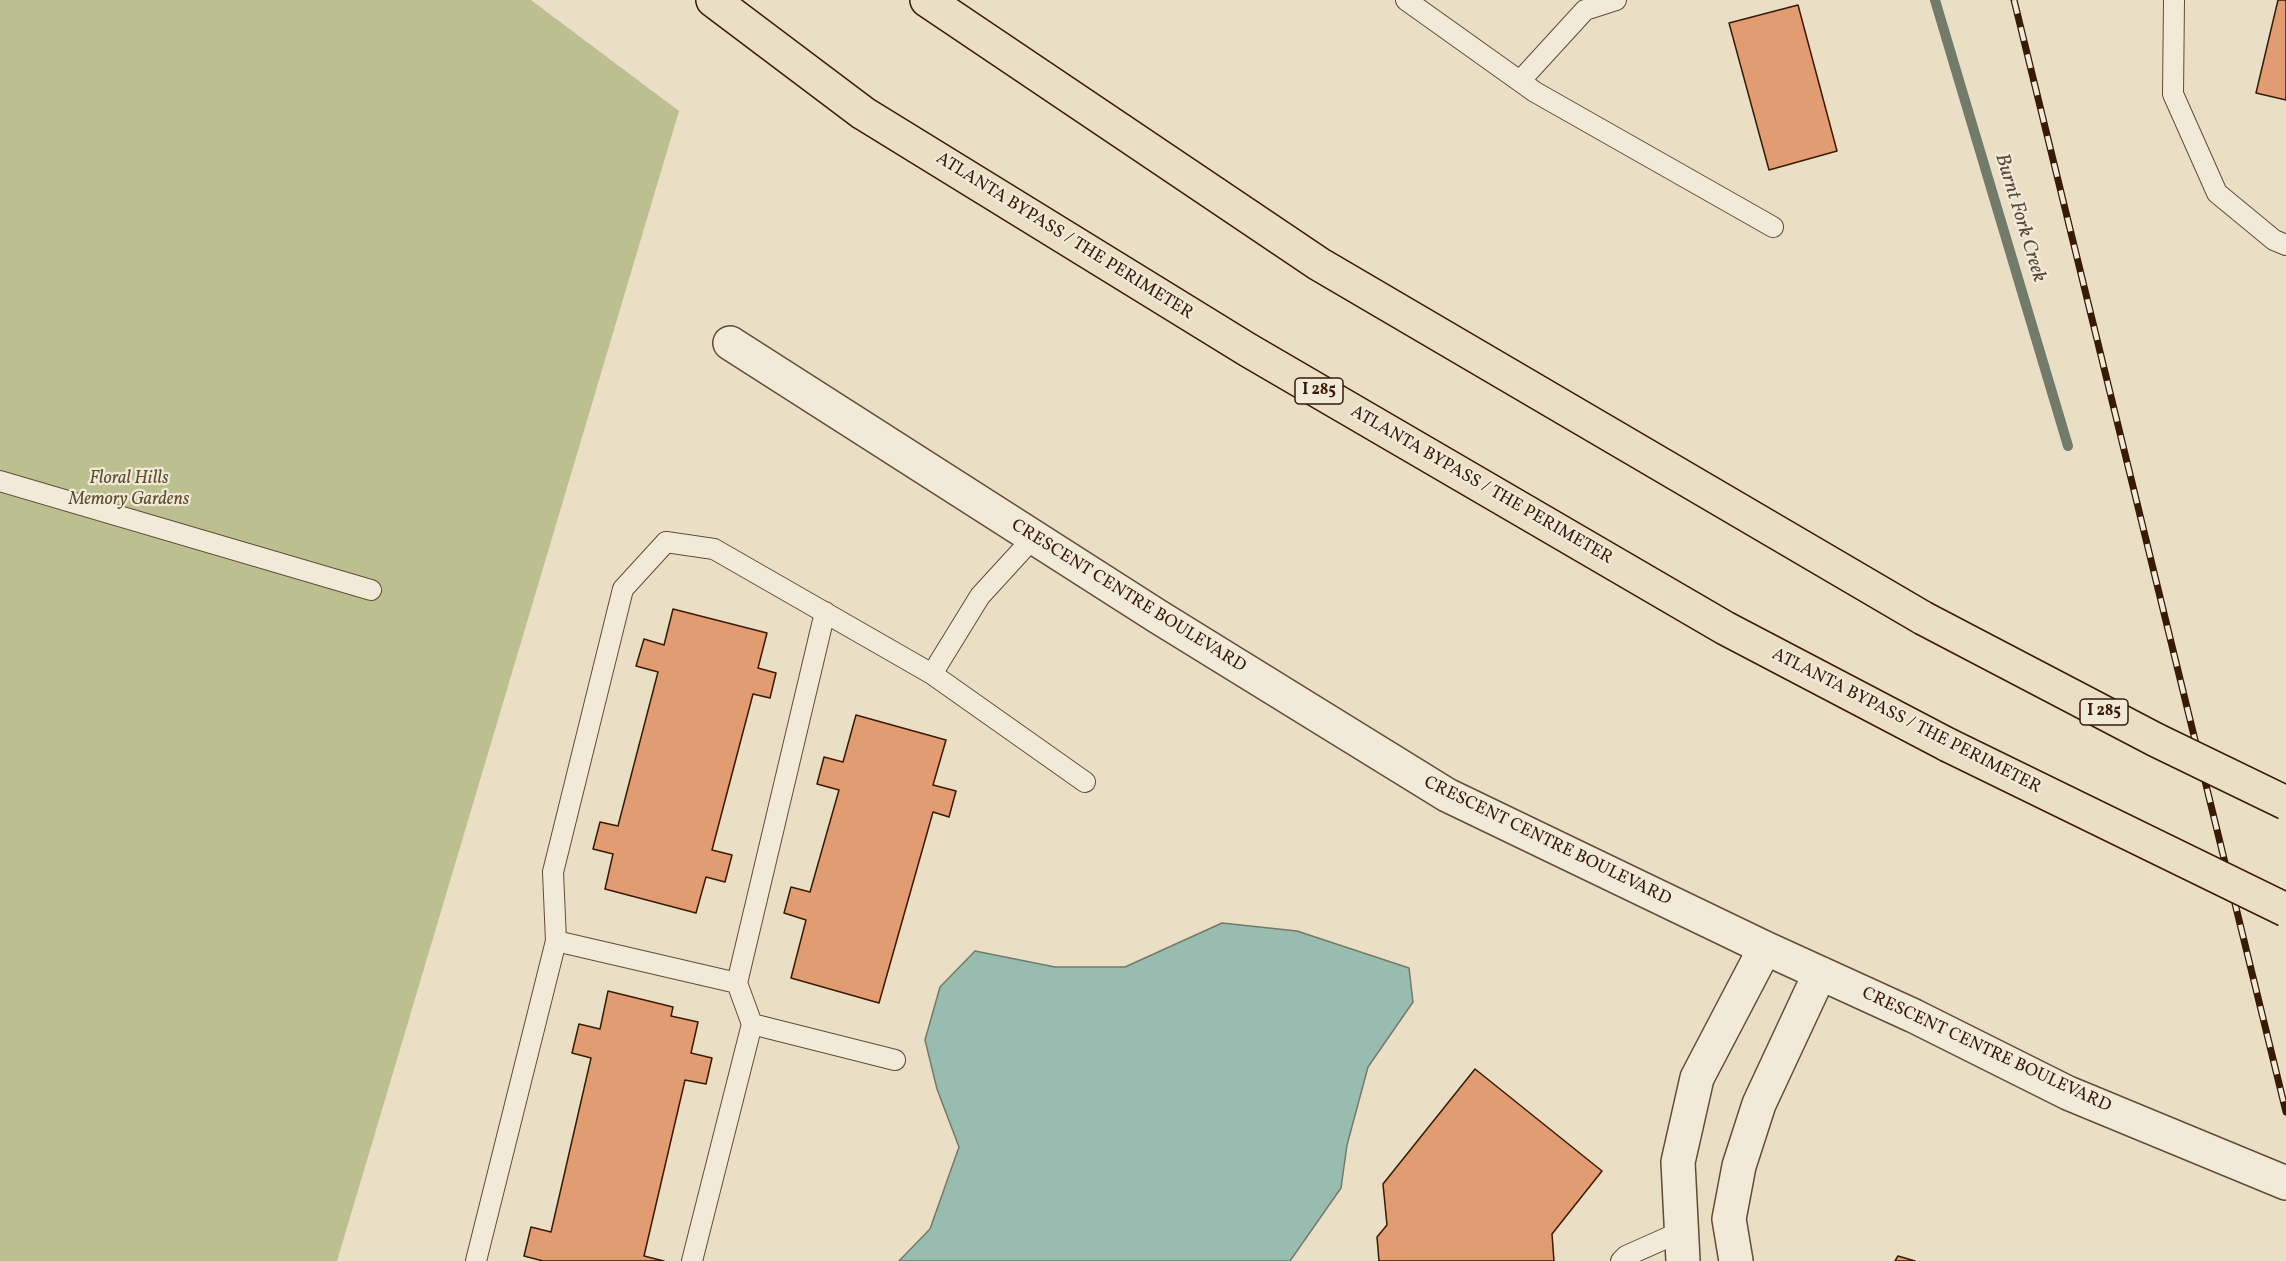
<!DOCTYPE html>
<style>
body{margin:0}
canvas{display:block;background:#eadec5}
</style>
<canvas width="2286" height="1261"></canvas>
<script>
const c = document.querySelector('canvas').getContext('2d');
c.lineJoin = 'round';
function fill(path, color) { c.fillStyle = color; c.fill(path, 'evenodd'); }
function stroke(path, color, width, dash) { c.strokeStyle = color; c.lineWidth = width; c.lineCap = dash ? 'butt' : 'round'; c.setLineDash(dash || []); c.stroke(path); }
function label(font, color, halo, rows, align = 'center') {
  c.font = font + ' Vollkorn,serif'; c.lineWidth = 4.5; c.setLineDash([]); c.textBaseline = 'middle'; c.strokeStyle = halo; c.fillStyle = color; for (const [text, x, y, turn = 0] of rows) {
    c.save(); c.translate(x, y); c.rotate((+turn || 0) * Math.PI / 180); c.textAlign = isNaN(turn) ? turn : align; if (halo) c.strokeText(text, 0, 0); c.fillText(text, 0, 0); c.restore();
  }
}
const green = new Path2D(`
 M0,0H531L679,111L337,1261H0Z`);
const water = new Path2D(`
 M1222,923L1297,931L1409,968L1413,1002L1368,1067L1347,1145L1341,1188L1290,1261H899L930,1229L959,1147L937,1089L925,1040L940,987L975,951L1055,967H1125Z`);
const stream = new Path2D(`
 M1935,0L2068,446`);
const building = new Path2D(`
 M2278,0H2286V100L2256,93Z
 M1798,5L1837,151L1769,170L1729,23Z
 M673,609L767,633L758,668L776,673L770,698L753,694L712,850L732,855L725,882L706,877L696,913L605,889L613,854L593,849L600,822L618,826L658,672L636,666L644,639L664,645Z
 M856,715L946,740L933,785L956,791L949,817L933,812L879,1003L791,978L806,920L784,913L791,887L810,892L839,790L817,784L824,757L843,762Z
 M608,991L673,1007L671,1016L698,1022L691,1053L712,1058L706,1084L685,1080L644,1256L664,1261H543L524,1256L531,1227L551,1232L591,1058L572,1053L579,1024L600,1029Z
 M1475,1069L1602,1171L1552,1234L1554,1261H1379L1377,1237L1387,1225L1383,1184Z
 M1898,1256L1915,1261H1895Z`);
const lane = new Path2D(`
 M1406,0L1535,92L1773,227
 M2174,0L2173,94L2217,193L2274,240L2286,245
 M1520,81L1585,10L1616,0
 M0,481L371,590
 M1034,537L980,596L932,674L1085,782
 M556,941L737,983
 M752,1024L737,983L825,612
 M476,1261L556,941L553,872L623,589L666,542L714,549L932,674
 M692,1261L752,1024L895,1060
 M1621,1261L1626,1256L1680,1232`);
const street = new Path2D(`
 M730,343L1157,616L1447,795L1765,948L1914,1016L2068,1093L2286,1183
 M1683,1261L1678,1162L1697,1078L1765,948
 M1736,1261L1729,1219L1739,1166L1759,1104L1820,973`);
const highway = new Path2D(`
 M713,0L863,113L1248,350L1725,628L1948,745
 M927,0L1319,264L1923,618`);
const rail = new Path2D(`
 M2014,0L2286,1112`);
const highwayBridge = new Path2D(`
 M1923,618L2156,740L2286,803
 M1948,745L2286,910`);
const shields = [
 [1319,391,48],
 [2104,712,48]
];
const shieldNames = [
 ["I 285",1319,391],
 ["I 285",2104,712]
];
const streetNames = [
 ["ATLANTA BYPASS / THE PERIMETER",1064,237,32],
 ["ATLANTA BYPASS / THE PERIMETER",1481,486,30],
 ["CRESCENT CENTRE BOULEVARD",1128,597,32],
 ["ATLANTA BYPASS / THE PERIMETER",1906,722,27],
 ["CRESCENT CENTRE BOULEVARD",1547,842,26],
 ["CRESCENT CENTRE BOULEVARD",1986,1051,25]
];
const parkNames = [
 ["Floral Hills",129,480],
 ["Memory Gardens",129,501]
];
const waterNames = [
 ["Burnt Fork Creek",2019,218,73]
];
fill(green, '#bcc091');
fill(water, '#98bcb0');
stroke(water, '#727b6b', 1.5);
stroke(stream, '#727b6b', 10);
fill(building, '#e19c71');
stroke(building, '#391a04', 1.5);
stroke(lane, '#654b34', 22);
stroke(street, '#654b34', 36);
stroke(highway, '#391a04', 36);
stroke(lane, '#f1ead9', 20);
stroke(street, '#f1ead9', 33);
stroke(highway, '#eadec5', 33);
stroke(rail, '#391a04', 7);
stroke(rail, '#f1ead9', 4.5, [14]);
stroke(highwayBridge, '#391a04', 36, []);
stroke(highwayBridge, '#eadec5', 33);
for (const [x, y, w] of shields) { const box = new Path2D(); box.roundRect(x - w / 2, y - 13, w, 26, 4.5); c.fillStyle = '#f1ead9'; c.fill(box); stroke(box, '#391a04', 1.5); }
label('bold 16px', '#391a04', null, shieldNames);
label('18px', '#391a04', '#f1ead9', streetNames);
label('italic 18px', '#604c2e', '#f1ead9', parkNames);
label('italic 20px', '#564b38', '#f1ead9', waterNames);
</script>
